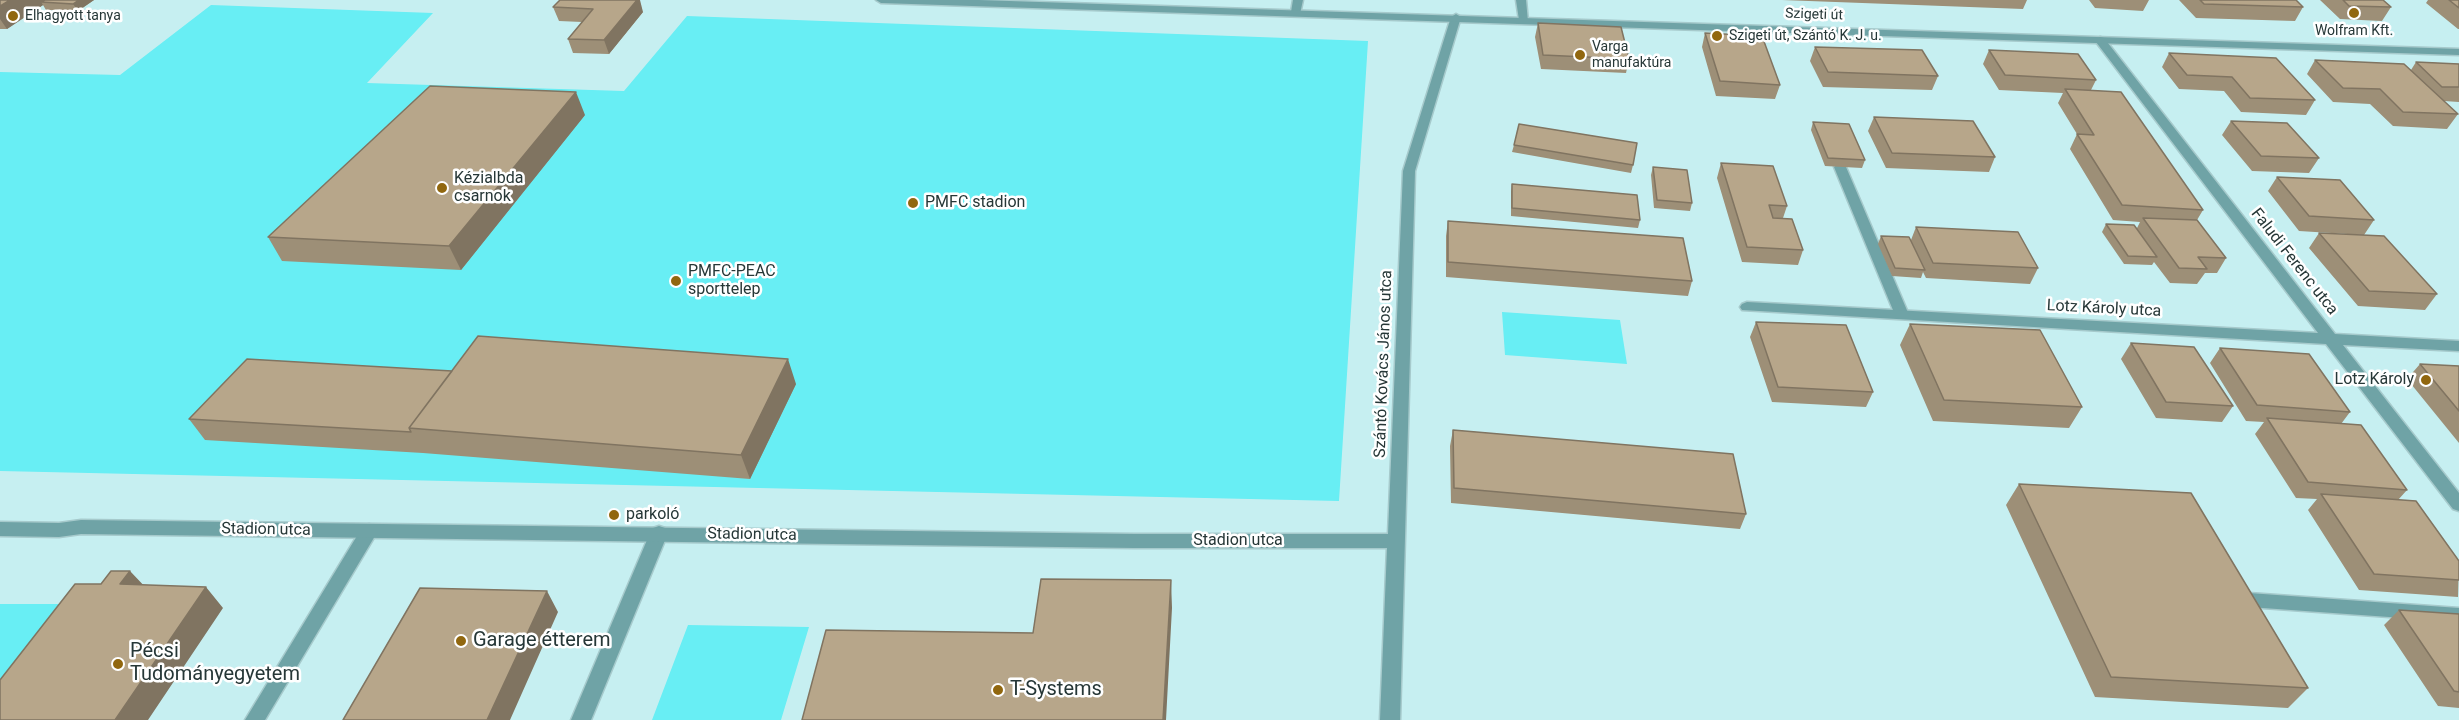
<!DOCTYPE html>
<meta charset="utf-8">
<style>
body{margin:0}
canvas{display:block;background:#c6eff1}
</style>
<canvas width="2459" height="720"></canvas>
<script>
const c = document.querySelector('canvas').getContext('2d');
c.lineJoin = 'round';
function fill(path, color) { c.fillStyle = color; c.fill(path, 'evenodd'); }
function stroke(path, color, width, dash) { c.strokeStyle = color; c.lineWidth = width; c.lineCap = dash ? 'butt' : 'round'; c.setLineDash(dash || []); c.stroke(path); }
function label(font, color, halo, rows, align = 'center') {
  c.font = font + ' Roboto,sans-serif'; c.lineWidth = 5; c.setLineDash([]); c.textBaseline = 'middle'; c.strokeStyle = halo; c.fillStyle = color; for (const [text, x, y, turn = 0] of rows) {
    c.save(); c.translate(x, y); c.rotate((+turn || 0) * Math.PI / 180); c.textAlign = isNaN(turn) ? turn : align; if (halo) c.strokeText(text, 0, 0); c.fillText(text, 0, 0); c.restore();
  }
}
const green = new Path2D(`
 M211,5L433,13L367,83L624,91L687,16L1368,41L1339,501L0,471V72L120,75Z
 M1502,312L1620,320L1627,364L1505,355Z
 M0,604H94L0,720Z
 M688,625L809,627L781,720H652Z`);
const service = new Path2D(`
 M1293,0H1303L1300,14H1292L1291,12Z
 M1516,0H1526L1528,22H1520L1519,20Z
 M1840,163L1846,167L1909,315L1907,318H1897L1895,315L1834,167Z
 M369,524L375,526L378,531L265,720H245L363,526Z
 M659,526L665,528L668,533L591,720H571L650,533L653,528Z
 M2235,592L2459,608V622L2235,606L2229,604L2226,599L2229,594Z`);
const minor = new Path2D(`
 M1456,14L1461,17L1415,171L1400,720H1380L1387,548H1134L81,534L59,537L0,536V522L59,523L81,520L1134,534H1388L1403,171L1451,17Z
 M2100,37L2104,38L2335,334L2459,341V351L2343,345L2459,493V511L2453,509L2326,344L1742,310L1740,307L1742,304L1747,302L2318,333L2096,42L2094,40Z`);
const tertiary = new Path2D(`
 M876,0H979L2459,49V55L881,3Z`);
const wall = new Path2D(`
 M0,0H94L78,11L46,10L43,5L7,29H0Z
 M1782,0H2027L2023,9Z
 M2089,0H2149L2143,11L2095,8Z
 M2179,0H2296L2303,7L2295,21L2196,18Z
 M2320,0H2383L2391,7L2382,21L2340,19Z
 M2428,0H2459V29H2458L2426,3Z
 M553,7L643,12L609,54L573,53L568,39L582,22L559,21Z
 M1538,23L1629,59L1626,73L1541,69L1535,37Z
 M1705,33L1780,85L1775,99L1716,96L1702,47Z
 M1815,47L1938,76L1932,90L1823,87L1810,61Z
 M1989,50L2096,80L2091,90L2203,210L2197,220L2226,258L2217,273H2205L2197,284L2170,283L2154,262L2152,265L2124,264L2102,232L2106,224L2137,228L2140,222L2113,220L2070,149L2077,134L2058,103L2063,93L1999,90L1983,64Z
 M2169,53L2315,100L2306,115L2241,112L2224,91L2179,89L2162,67Z
 M2315,60L2411,70L2416,62L2459,64V102L2444,101L2458,114L2447,129L2393,126L2370,104L2333,102L2307,74Z
 M585,115L461,270L282,261L268,237Z
 M1874,117L1995,157L1989,172L1886,168L1868,131Z
 M2231,121L2319,158L2309,173L2252,171L2222,135Z
 M1813,122L1865,160L1862,168L1825,166L1811,130Z
 M1514,145L1633,165L1631,173L1512,152Z
 M1721,163L1787,206L1783,218L1803,250L1798,265L1742,262L1717,178Z
 M1653,167L1692,203L1690,211L1654,208L1651,175Z
 M2277,177L2374,220L2364,235L2299,231L2268,191Z
 M1512,184L1640,220L1638,228L1511,216V192Z
 M1448,221L1692,281L1688,296L1446,277V236Z
 M1916,227L2038,268L2030,284L1926,278L1923,272L1921,278L1892,276L1878,244L1881,236L1911,240Z
 M2319,233L2437,294L2425,310L2358,306L2309,248Z
 M1756,322L1873,392L1866,407L1772,402L1750,337Z
 M1910,324L2082,407L2069,428L1933,421L1900,345Z
 M2131,343L2233,406L2222,422L2156,418L2121,359Z
 M2220,348L2350,412L2341,424L2407,490L2398,500L2459,561L2458,597L2359,590L2308,510L2317,499L2296,498L2255,434L2264,422L2246,421L2210,363Z
 M2420,364L2459,366V443L2407,379Z
 M452,371L796,384L750,479L423,453L205,440L189,419Z
 M1453,430L1746,514L1740,529L1451,503L1450,446Z
 M2019,484L2308,688L2288,708L2095,697L2006,505Z
 M2399,610L2459,614V708L2438,706L2384,625Z`);
const shadedWall = new Path2D(`
 M10,0H44L41,2L43,5L7,29L0,19V6Z
 M79,0H94L78,11L73,4Z
 M637,0H640L643,12L609,54L604,40Z
 M576,92L585,115L461,270L449,246Z
 M788,359L796,384L750,479L741,455Z
 M130,571L149,591L120,584Z
 M1171,580L1172,608L1166,720H1163Z
 M206,587L223,608L148,720H115Z
 M547,591L558,612L510,720H487Z`);
const building = new Path2D(`
 M0,0H10L0,6Z
 M45,0H79L73,4L41,2Z
 M560,0H637L604,40L568,39L593,9L553,7Z
 M2200,0H2296L2303,7L2204,4Z
 M2343,0H2383L2391,7L2349,6Z
 M2449,0H2459V8Z
 M1538,23L1621,27L1629,59L1543,55Z
 M1705,33L1762,36L1780,85L1720,81Z
 M1815,47L1922,50L1938,76L1828,72Z
 M1989,50L2078,54L2096,80L2005,75Z
 M2169,53L2276,58L2315,100L2250,98L2232,77L2187,75Z
 M2315,60L2404,64L2458,114L2403,112L2380,89L2343,88Z
 M2416,62L2459,64V87H2442Z
 M430,86L576,92L449,246L268,237Z
 M2065,89L2121,92L2203,210L2122,205L2077,134L2094,135Z
 M1874,117L1973,121L1995,157L1892,153Z
 M2231,121L2287,123L2319,158L2261,156Z
 M1813,122L1849,124L1865,160L1828,158Z
 M1519,124L1637,143L1633,165L1514,145Z
 M1721,163L1773,166L1787,206L1769,205L1773,218L1792,219L1803,250L1747,247Z
 M1653,167L1687,170L1692,203L1657,200Z
 M2277,177L2340,180L2374,220L2309,216Z
 M1512,184L1637,195L1640,220L1512,208Z
 M2143,218L2197,220L2226,258L2198,257L2207,269L2179,268Z
 M1448,221L1683,238L1692,281L1448,262Z
 M2106,224L2134,225L2157,257L2128,256Z
 M1916,227L2018,232L2038,268L1933,263Z
 M2319,233L2384,236L2437,294L2369,291Z
 M1881,236L1909,237L1925,270L1895,268Z
 M1756,322L1846,325L1873,392L1778,387Z
 M1910,324L2040,330L2082,407L1944,400Z
 M478,336L788,359L741,455L409,428Z
 M2131,343L2194,347L2233,406L2166,402Z
 M2220,348L2309,354L2350,412L2257,405Z
 M247,359L452,371L409,428L411,432L189,419Z
 M2420,364L2459,366V411Z
 M2267,418L2361,425L2407,490L2308,482Z
 M1453,430L1733,454L1746,514L1454,488Z
 M2019,484L2191,493L2308,688L2111,677Z
 M2321,494L2416,501L2459,561V580L2374,574Z
 M111,571H130L120,584L206,587L115,720H0V680L75,584H101Z
 M1041,579L1171,580L1163,720H802L826,630L1033,633Z
 M420,588L547,591L487,720H343Z
 M2399,610L2459,614V692L2454,691Z`);
const markers = [
 [2354,13,6,"#91670f"],
 [13,16,6,"#91670f"],
 [1717,36,6,"#91670f"],
 [1580,55,6,"#91670f"],
 [442,188,6,"#91670f"],
 [913,203,6,"#91670f"],
 [676,281,6,"#91670f"],
 [2426,380,6,"#91670f"],
 [614,515,6,"#91670f"],
 [461,641,6,"#91670f"],
 [118,664,6,"#91670f"],
 [998,690,6,"#91670f"]
];
const farStreetnames = [
 ["Szigeti út",1814,15,2]
];
const farPoinames = [
 ["Elhagyott tanya",25,16],
 ["Wolfram Kft.",2354,31,"center"],
 ["Szigeti út, Szántó K. J. u.",1729,36],
 ["Varga",1592,47],
 ["manufaktúra",1592,63]
];
const poiNames = [
 ["Kézialbda",454,179],
 ["csarnok",454,197],
 ["PMFC stadion",925,203],
 ["PMFC-PEAC",688,272],
 ["sporttelep",688,290],
 ["Lotz Károly",2414,380,"right"],
 ["parkoló",626,515]
];
const streetNames = [
 ["Faludi Ferenc utca",2294,262,52],
 ["Lotz Károly utca",2104,309,3],
 ["Szántó Kovács János utca",1384,364,-88],
 ["Stadion utca",266,530,1],
 ["Stadion utca",752,535,1],
 ["Stadion utca",1238,541]
];
const nearPoinames = [
 ["Garage étterem",473,641],
 ["Pécsi",130,652],
 ["Tudományegyetem",130,675],
 ["T-Systems",1010,690]
];
fill(green, '#68eef4');
stroke(service, '#a6cacc', 3);
stroke(minor, '#a6cacc', 3);
stroke(tertiary, '#a6cacc', 3);
fill(service, '#6fa3a6');
fill(minor, '#6fa3a6');
fill(tertiary, '#6fa3a6');
fill(wall, '#9d8f77');
fill(shadedWall, '#807461');
fill(building, '#b7a68a');
stroke(building, '#807461', 1.5);
for (const [x, y, r, color] of markers) { const dot = new Path2D(); dot.arc(x, y, r, 0, 2 * Math.PI); c.fillStyle = color; c.fill(dot); stroke(dot, '#fff', 2); }
label('14px', '#263737', '#fff', farStreetnames);
label('14px', '#263737', '#fff', farPoinames, 'left');
label('16px', '#263737', '#fff', poiNames, 'left');
label('16px', '#263737', '#fff', streetNames);
label('20px', '#263737', '#fff', nearPoinames, 'left');
</script>
